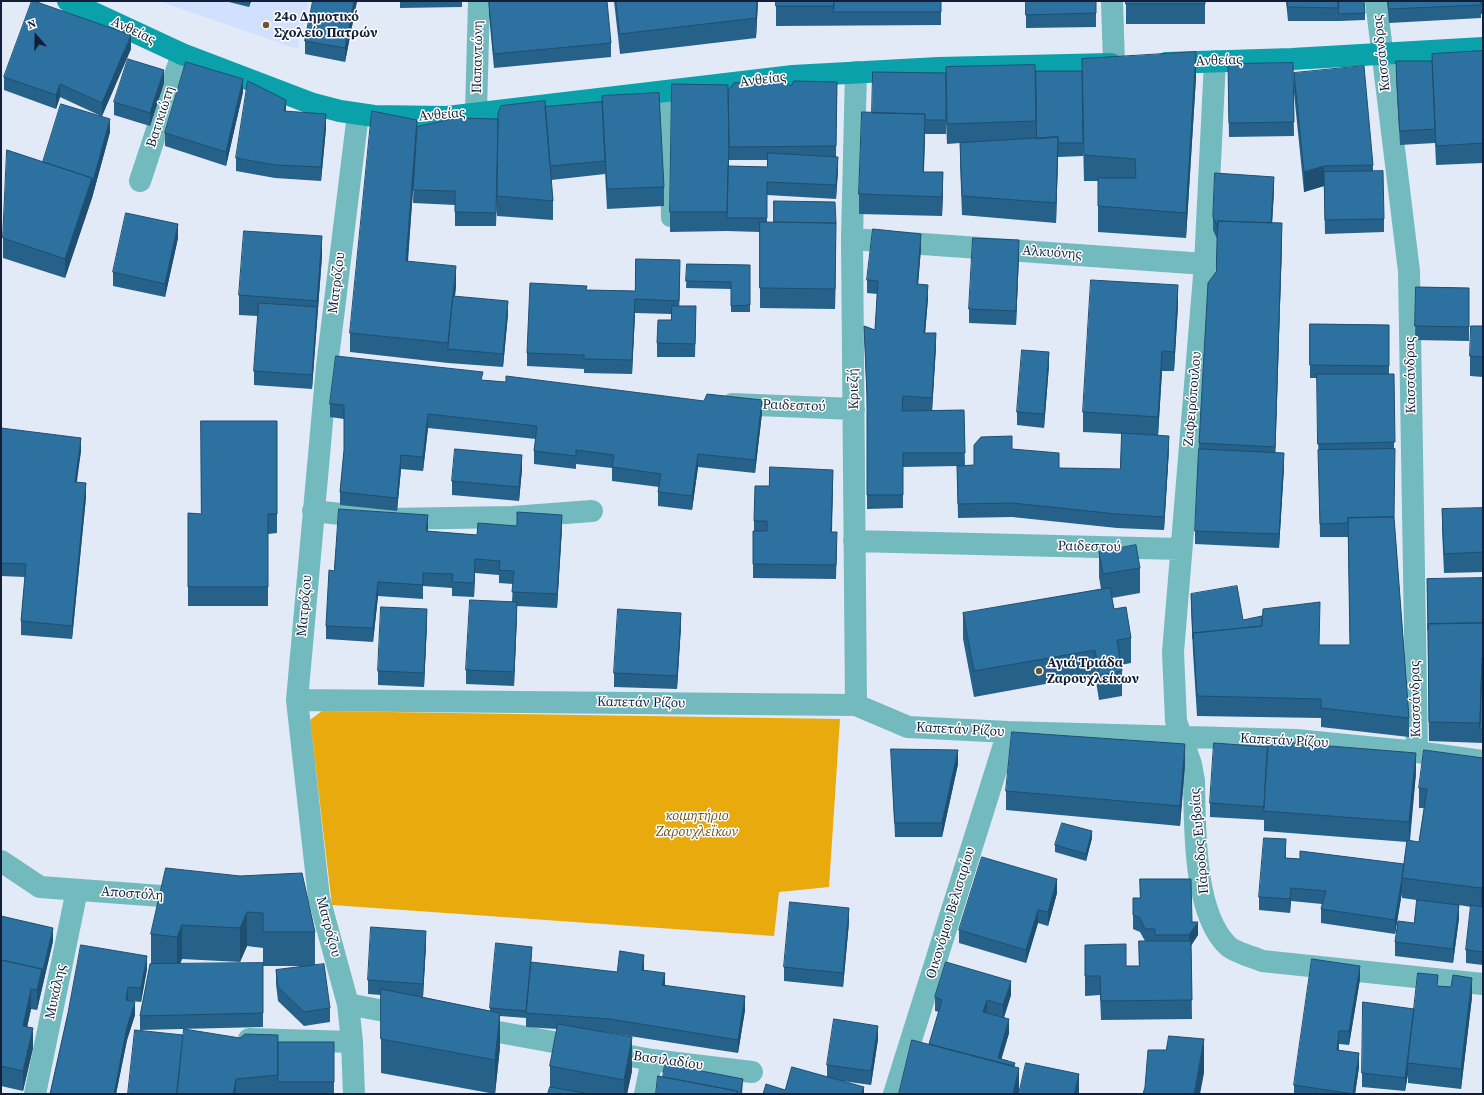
<!DOCTYPE html>
<meta charset="utf-8">
<style>
body{margin:0}
#map{position:relative;width:1484px;height:1095px;overflow:hidden;background:#e2eaf7;font-family:"Source Serif 4",serif}
canvas{display:block}
.frame{position:absolute;inset:0;border:2px solid #121f38;pointer-events:none}
.north{position:absolute;left:16px;top:16px;width:40px;height:40px;-webkit-text-stroke:3px #fff;paint-order:stroke;rotate:340deg;font-size:11px;font-weight:700;line-height:16px;text-align:center;color:#121f38}
.north::after{content:'';display:block;margin:auto;width:14px;height:18px;background:#121f38;clip-path:polygon(50% 0,100% 100%,50% 72%,0 100%)}
</style>
<div id="map">
<canvas width="1484" height="1095"></canvas>
<div class="frame"></div>
<div class="north">N</div>
</div>
<script>
const c = document.querySelector('canvas').getContext('2d');
c.lineJoin = 'round';
function fill(path, color) { c.fillStyle = color; c.fill(path, 'evenodd'); }
function stroke(path, color, width, dash) { c.strokeStyle = color; c.lineWidth = width; c.lineCap = dash ? 'butt' : 'round'; c.setLineDash(dash || []); c.stroke(path); }
function label(font, color, halo, rows, align = 'center') {
  c.font = font + ' "Source Serif 4",serif'; c.lineWidth = 3; c.setLineDash([]); c.textBaseline = 'middle'; c.strokeStyle = halo; c.fillStyle = color; for (const [text, x, y, turn = 0] of rows) {
    c.save(); c.translate(x, y); c.rotate((+turn || 0) * Math.PI / 180); c.textAlign = isNaN(turn) ? turn : align; if (halo) c.strokeText(text, 0, 0); c.fillText(text, 0, 0); c.restore();
  }
}
const built = new Path2D(`
 M159,1H309L297,49Z`);
const green = new Path2D(`
 M322,711L840,719L829,887L779,892L774,936L332,905L310,720Z`);
const service = new Path2D(`
 M667,91L670,218`);
const minor = new Path2D(`
 M1112,1L1114,64
 M1376,1L1409,271L1417,752
 M1215,61L1205,264L1173,652L1176,721L1191,764L1194,781C1195,826 1193,913 1228,946C1234,952 1253,957 1262,961L1483,984
 M476,112L479,1
 M140,181L182,54
 M852,239L1205,264
 M732,404L854,409
 M313,511L387,519L512,517L592,511
 M854,541L1180,549
 M297,700L856,705L908,727L1008,732L1296,740L1417,752L1483,761
 M856,705L852,239L856,72
 M1,861L40,887L188,898
 M348,1004L410,1016
 M471,1027L652,1060L752,1072
 M249,1039L352,1042
 M35,1094L77,890
 M354,1094L352,1042L348,1004L319,898L297,700L327,366L358,114
 M645,1094L652,1060
 M894,1094L1008,732`);
const secondary = new Path2D(`
 M68,1L182,54L313,104L340,111L374,116L447,117L793,76L938,68L1111,64
 M1166,63L1292,59L1483,48`);
const wall = new Path2D(`
 M225,1H251L249,7Z
 M313,1H357L345,62L305,54V41Z
 M400,1H462V7L400,8Z
 M489,1L611,43V57L494,68L489,15Z
 M614,1H758L756,38L620,54Z
 M776,1H941V25L776,26Z
 M1026,1H1096V27L1026,28Z
 M1126,1H1205V24H1126Z
 M1286,1H1364L1365,13V20L1339,21H1288Z
 M1387,1H1483V14H1481V18L1389,23Z
 M131,49L102,116L110,132L92,198L65,278L3,258V238L43,162L101,116L60,97L56,109L4,90V77Z
 M1483,51V163L1436,165L1435,141V143L1400,145L1396,75V61H1432Z
 M1293,63L1294,136L1229,137L1228,78Z
 M1036,71L1196,77L1186,238L1098,232V181H1084L1083,140V156L1058,157L1056,223L962,215L960,163V143L947,144L946,122V134H925L924,172L943,192L942,216L859,214V194L872,113L946,73Z
 M1294,73L1373,165V171L1384,219V232L1325,234L1324,186L1304,192L1294,93Z
 M837,82L836,157L838,170L836,199L767,195V222L836,243L835,309L760,308V232L727,231L670,232V212L728,91L791,86ZM729,160H768L767,167L729,166Z
 M164,83L150,126L114,115V102Z
 M243,92L226,166L165,146V133Z
 M602,96L664,187V206L607,209L605,171V174L551,180L553,201V220L497,216V200L496,226H455V205L413,203L414,172L408,262L456,286L455,296L508,314L503,367L448,363L350,352V333L417,127L498,119L545,107L602,102Z
 M286,111L326,128L321,181L275,178L236,171V158Z
 M1274,190L1272,223L1282,243L1275,453L1284,467L1279,548L1195,544V531L1199,443L1216,272L1217,239L1213,230V217Z
 M178,238L165,297L113,286V272Z
 M921,248L918,284L928,298L925,333L936,346L932,410H964L965,466L974,465L1012,449L1059,468L1120,469L1122,434L1083,432V412L1178,305L1174,371H1162L1158,435L1169,449L1164,530L1117,528L1012,517L958,518L957,466L903,467V508L867,509V407L864,326L875,330L877,294L867,293V280Z
 M1019,254L1016,325L969,323V309Z
 M322,256L312,389L254,385V371L258,316L239,315V295Z
 M687,264L750,265V312H731V289L686,288Z
 M680,274L679,306L696,320L695,357H657V343L671,320V314L635,313L632,374L584,373V369L527,366V353L587,290L635,291Z
 M1416,287L1469,288V341L1415,340Z
 M1310,324L1389,325V374H1394V517L1409,718V737L1321,727V718L1197,716L1193,652L1191,607V594L1243,620L1319,645H1350L1348,537H1320L1317,378H1310Z
 M1483,326V377L1470,376V356Z
 M1049,365L1044,428L1017,425V412Z
 M483,380L762,413L755,473L698,467L692,510L658,506V492L659,487L612,481V468L576,464V469L534,464V451L536,439L428,428L423,471L401,469L397,511L340,505V492L344,450V419L330,417V404Z
 M277,421V533L268,534V606H188V513L201,514Z
 M1,428L81,451L76,482L86,497L72,639L21,635V621L25,577L1,576Z
 M522,469L519,501L452,495V481Z
 M833,483L832,532L837,546L836,579L753,578V531H754V521L769,486Z
 M1483,508V572L1444,573L1442,529V509Z
 M562,528L557,608L517,606L514,686L466,684V670L512,602L513,584L499,583V575L475,573L474,597L452,596V588L423,586V599L378,596L373,642L326,639V626L334,571L428,529L427,531L477,535Z
 M1099,552L1140,568V593L1112,598L1114,609L1131,638V663L1121,665L1122,671V696L1099,700L1095,675L974,697L963,639V613L1101,589L1099,577Z
 M1483,578V743L1429,741L1427,579Z
 M427,623L424,687L378,685V671Z
 M681,626L677,689L614,687V673Z
 M891,749L958,764L942,837H895Z
 M1483,758L1482,906H1483V965L1466,963V950L1471,907L1459,905V918L1453,963L1395,956V942L1414,923L1417,900L1402,898V892L1395,934L1321,923V909L1322,904L1291,901L1290,913L1259,910V897L1286,853V858L1300,859L1404,864L1407,842L1264,831V820L1210,817V803L1416,773L1410,841L1419,842L1424,808H1419V788Z
 M1185,764L1180,826L1006,810V791Z
 M1092,838L1086,861L1055,852V845Z
 M166,868L315,932V965L330,1008V1022L304,1026L278,1001L276,984V970L304,966H263V948L247,946L240,962L182,959L180,964L263,963V1027L140,1030V1016L151,964V934Z
 M1057,893L1048,926L1038,923L1026,963L959,943V930Z
 M1133,915L1192,922L1198,935L1191,945L1192,1019L1101,1020L1100,995L1085,996V945L1126,966H1139L1145,941L1140,932L1133,929Z
 M1,916L53,941L37,1010L31,1009L27,1027L33,1048L23,1091L1,1086Z
 M849,922L843,987L784,981V967Z
 M426,944L423,997L490,1011V1008L532,954L531,963L617,972L644,968V970L665,985L745,1010L738,1053L610,1033L604,1032L632,1071L627,1094H548L550,1087V1066L557,1029L526,1027V1018L500,1016V1047L495,1094L381,1073V995L368,994V980Z
 M147,969L141,1002L131,1001L135,1015L127,1040L116,1094H50L68,1013Z
 M1360,979L1349,1045L1339,1044V1051L1359,1067L1355,1094H1294V1085Z
 M1438,986L1472,997L1461,1089L1408,1083V1074L1405,1091L1362,1087V1073L1414,1009Z
 M1011,995L1004,1018L1009,1033L1001,1059L1015,1067L1019,1093L1079,1094H899L929,1044L939,1012L935,1011V997Z
 M240,1038L278,1042H334V1094H128Z
 M878,1039L871,1085L842,1081L864,1094L785,1090L827,1077V1065Z`);
const shadedWall = new Path2D(`
 M249,1H251L249,7Z
 M354,1H357L345,62V48Z
 M757,1H758L756,38V18Z
 M131,35V49L102,116V103Z
 M1196,52V77L1186,238V213Z
 M164,70V83L150,126V113Z
 M243,79V92L226,166V152Z
 M60,84V97L56,109V95Z
 M286,100V113L284,111Z
 M326,114V128L321,181V167Z
 M925,114V134L923,191V172Z
 M110,119V132L92,198L65,278V259Z
 M417,120V140L406,281V261Z
 M1058,137V157L1056,223V203Z
 M838,157V170L836,199V185Z
 M1324,166V186L1304,192V172Z
 M943,172V192L942,216V197Z
 M1274,177V190L1271,243V230Z
 M836,223V243L835,309V289Z
 M1282,223V243L1275,466V447Z
 M178,224V238L165,297V284Z
 M921,234V248L917,298V284Z
 M322,236V256L317,321V301Z
 M1019,240V254L1016,325V311Z
 M680,260V274L679,315V301Z
 M456,266V286L449,349H448V343Z
 M928,285V298L924,347V333Z
 M1178,285V305L1174,371V352Z
 M635,299V313L632,374V360Z
 M508,301V314L503,367V354Z
 M317,307V321L312,389V375Z
 M936,333V346L932,412V398Z
 M1162,351V371L1158,436V417Z
 M1049,352V365L1044,428V414Z
 M762,400V413L755,473V460Z
 M428,414V428L423,471V457Z
 M1169,436V449L1164,530V517Z
 M81,438V451L75,496V482Z
 M1284,453V467L1279,548V534Z
 M698,454V467L692,510V496Z
 M401,455V469L397,511V498Z
 M522,455V469L519,501V487Z
 M833,470V483L831,546V532Z
 M86,483V497L72,639V626Z
 M428,515V529L426,545V531Z
 M562,515V528L557,608V594Z
 M475,559V573L474,597V583Z
 M378,582V596L373,642V628Z
 M517,602V616L514,686V672Z
 M427,609V623L424,687V673Z
 M681,613V626L677,689V676Z
 M1185,744V764L1180,826V806Z
 M958,750V764L942,837V823Z
 M1416,753V773L1409,842V822Z
 M1092,831V838L1086,861V854Z
 M1286,839V853L1285,871V858Z
 M1402,878V892L1395,934V920Z
 M1057,879V893L1048,926V912Z
 M1483,885V905L1481,908V888Z
 M1291,888V901L1290,913V899Z
 M1459,905V918L1453,963V949Z
 M849,908V922L843,987V973Z
 M1038,910V923L1026,963V950Z
 M247,912V946L240,962V928Z
 M1198,922V935L1189,949V935Z
 M182,925V959L177,971V937Z
 M53,928V941L37,1010V990Z
 M426,931V944L423,997V984Z
 M644,955V968L642,984V970Z
 M147,956V969L141,1002V988Z
 M1360,966V979L1349,1045V1031Z
 M665,973V987L662,985Z
 M1472,978V997L1461,1089V1069Z
 M1011,981V995L1003,1019V1005Z
 M128,987V1001L126,1000Z
 M31,989V1009L23,1046V1026Z
 M745,996V1010L738,1053V1040Z
 M987,1000V1014L983,1012Z
 M135,1002V1015L127,1040L116,1094H114L127,1027Z
 M1415,1009L1408,1063V1074L1405,1091V1078Z
 M500,1013V1047L495,1094V1060Z
 M1009,1019V1033L998,1071V1058Z
 M878,1026V1039L871,1085V1071Z
 M33,1028V1048L23,1091V1071Z
 M1339,1031V1044L1337,1064V1050Z
 M632,1037V1071L627,1094H624V1080Z
 M1204,1039V1073L1200,1094H1194Z
 M1359,1053V1067L1355,1094H1353Z
 M1019,1068V1094H1013Z
 M1079,1074V1094H1074Z
 M236,1079V1094H233Z
 M743,1079L742,1094H740Z
 M864,1087V1094H861Z`);
const building = new Path2D(`
 M32,1H34L131,35L102,103L60,84L56,95L4,77Z
 M313,1H354L345,48L305,41Z
 M489,1H607L611,43L494,54Z
 M616,1H757L756,18L620,34Z
 M776,1H834V6H776Z
 M834,1H941V12H834Z
 M1026,1H1096V13L1026,15Z
 M1126,1H1205V4H1126Z
 M1287,1H1338L1339,8L1288,7Z
 M1338,1H1364L1365,13L1339,14Z
 M1388,1H1480L1481,5L1389,9Z
 M1483,51V143L1436,146L1432,54Z
 M1196,52L1186,213L1098,206V178H1136L1135,159L1084,155L1082,59Z
 M128,59L164,70L150,113L114,102Z
 M1396,61H1432L1435,129L1400,131Z
 M186,62L243,79L226,152L165,133Z
 M1293,63L1294,122L1229,123L1228,64Z
 M1035,65L1036,121L947,124L946,67Z
 M1364,66L1373,165L1324,166L1304,172L1294,73Z
 M1036,71H1082L1083,143H1058V137L1037,139Z
 M873,72L946,73V120H925V114L872,113Z
 M248,81L286,100L284,111L326,114L321,167L275,165L236,158Z
 M786,81L791,86L794,81L837,82L836,146L729,147L728,91L734,83Z
 M672,84L728,85L729,140L727,212H670Z
 M659,93L664,187L607,189L602,96Z
 M545,101L553,201L497,196L498,113L501,106Z
 M602,102L605,161L550,166L545,107Z
 M61,104L110,119L92,185V178L43,162Z
 M372,111L417,120L406,261L456,266L448,343L350,333Z
 M862,112L925,114L923,172H943L942,197L859,194Z
 M457,118L498,119L496,213L455,212V191L413,190L417,127Z
 M1058,137L1056,203L962,196L960,143Z
 M7,150L92,178L65,259L3,238Z
 M768,153L838,157L836,185L767,182V218H727L728,166L767,167Z
 M1383,171L1384,219L1325,220L1324,172Z
 M1215,173L1274,177L1271,223L1218,221V227L1213,217Z
 M774,201L835,202L836,223L774,222Z
 M126,213L178,224L165,284L113,272Z
 M1218,221L1282,223L1275,447L1199,443L1208,283L1216,272Z
 M760,222L836,223L835,289L760,288Z
 M873,229L921,234L917,284L928,285L924,333H936L932,398L903,396L902,411L964,410L965,453H903V495H867V394L864,326L875,330L878,281L867,280Z
 M244,231L322,236L317,301L239,295Z
 M973,238L1019,240L1016,311L969,309Z
 M636,259L680,260L679,301L635,299L632,360L584,359V355L527,353L530,283L587,286L586,290L635,291Z
 M687,264L750,265V305L731,306V282L686,281Z
 M1091,280L1178,285L1174,352L1162,351L1158,417L1083,412Z
 M1416,287L1469,288V327L1415,326Z
 M453,296L508,301L503,354L448,349Z
 M259,303L317,307L312,375L254,371Z
 M672,306H696L695,344L657,343L658,320H671Z
 M1310,324L1389,325V366L1310,365Z
 M1471,326H1483V357L1470,356Z
 M1022,350L1049,352L1044,414L1017,412Z
 M336,356L483,372L481,380L506,382V376L704,401L707,394L762,400L755,460L698,454L692,496L658,492L661,474L612,467L614,455L576,450V456L534,451L537,426L428,414L423,457L401,455L397,498L340,492L344,450V405L330,404Z
 M1317,374H1394L1395,442L1318,444Z
 M201,421H277V514H268V587H188V513L201,514Z
 M1,428L81,438L75,482L86,483L72,626L21,621L26,564L1,563Z
 M1122,433L1169,436L1164,517L1117,514L1012,503L958,504L957,466L974,465V445L981,437L1012,436V449L1059,453V468L1120,469Z
 M455,449L522,455L519,487L452,481Z
 M1199,449L1284,453L1279,534L1195,531Z
 M1395,449L1394,517L1348,518V523L1320,524L1318,450Z
 M770,467L833,470L831,532H837L836,565L753,564V531H767V521H754L755,486H769Z
 M1483,508V552L1444,554L1442,509Z
 M339,509L428,515L426,531L477,535L478,523L517,526V512L562,515L557,594L512,592L514,571L499,570L500,561L475,559L474,583L452,582L453,574L423,573V585L378,582L373,628L326,626L329,570L334,571Z
 M1394,517L1409,718L1321,708V699L1197,696L1193,633L1262,626L1263,609L1320,602L1319,645H1350L1348,518Z
 M1136,545L1140,568L1103,574L1099,552Z
 M1483,578V623L1428,624V630L1427,579Z
 M1237,586L1243,620L1262,616V626L1193,633V639L1191,594Z
 M1110,588L1114,609L1126,607L1131,638L1117,640L1122,671L1099,675L1095,650L974,671L963,613Z
 M470,600L517,602L514,672L466,670Z
 M381,607L427,609L424,673L378,671Z
 M618,609L681,613L677,676L614,673Z
 M1483,623V657H1482L1480,723L1429,722L1428,624Z
 M1482,675H1483V729H1480Z
 M1012,732L1185,744L1180,806L1006,791Z
 M1268,741L1416,753L1409,822L1264,811Z
 M1214,743L1268,747L1264,807L1210,803Z
 M891,749L958,750L942,823H895Z
 M1424,750L1483,758V885L1481,888L1402,878L1407,840L1419,842L1427,789L1419,788Z
 M1062,823L1092,831L1086,854L1055,845Z
 M1264,838L1286,839L1285,858L1300,859V851L1404,864L1402,878L1395,920L1321,909L1326,891L1291,888L1290,899L1259,897Z
 M982,857L1057,879L1048,912L1038,910L1026,950L959,930Z
 M166,868L240,876L302,873L315,932H263V913L247,912L240,928L182,925L177,937L151,934Z
 M1140,879H1191L1192,922H1198L1189,935H1155V929H1145L1140,918L1133,915V898H1140Z
 M1417,900L1459,905L1453,949L1395,942L1398,921L1414,923Z
 M790,902L849,908L843,973L784,967Z
 M1471,905L1483,907V952L1466,950Z
 M1,916L53,928L42,975V969L1,960Z
 M371,927L426,931L423,984L368,980Z
 M1139,941H1191L1192,1000L1101,1001L1100,976H1085V945L1126,944V966H1139Z
 M496,943L532,947L526,1011L490,1008Z
 M81,945L147,956L141,988L128,987L126,1000L135,1002L127,1027L114,1094H50L68,1013Z
 M620,951L644,955L642,970L665,973L662,985L745,996L738,1040L610,1019L526,1013L531,962L617,972Z
 M1312,959L1360,966L1349,1031H1339L1337,1050L1359,1053L1353,1094L1294,1085Z
 M1,960L42,969L37,990L31,989L23,1026L33,1028L23,1071L1,1066Z
 M946,962L1011,981L1003,1005L987,1000L983,1012L1009,1019L998,1058L1015,1063L1014,1066L929,1044L942,1000L935,997Z
 M263,963V1013L140,1016L150,964Z
 M324,964L330,1008L304,1012L278,987L276,970Z
 M1418,973L1438,975L1437,986L1451,987L1453,975L1472,978L1461,1069L1408,1063Z
 M381,989L500,1013L495,1060L381,1039Z
 M1363,1002L1414,1009L1405,1078L1362,1073Z
 M834,1019L878,1026L871,1071L827,1065Z
 M558,1024L632,1037L624,1080L550,1066Z
 M184,1029L240,1038L245,1034L278,1035V1075L236,1079L233,1094H177Z
 M135,1030L183,1035L177,1094H128Z
 M1169,1036L1204,1039L1194,1094H1143L1145,1087L1148,1050H1166Z
 M912,1040L1019,1068L1013,1094H899Z
 M278,1042H334V1082H278Z
 M1026,1063L1079,1074L1074,1094H1019Z
 M665,1064L743,1079L740,1094H737V1091L663,1077Z
 M792,1067L864,1087L861,1094H763L766,1084L785,1090Z
 M658,1076L737,1091V1094H656Z
 M550,1087L590,1094H548Z`);
const markers = [
 [266,25,4,"#6f5627"],
 [1039,671,4,"#6f5627"]
];
const poiNames = [
 ["24ο Δημοτικό",274,17],
 ["Σχολείο Πατρών",274,33],
 ["Αγιά Τριάδα",1047,663],
 ["Ζαρουχλείκων",1047,679]
];
const streetNames = [
 ["Ανθείας",133,31,25],
 ["Κασσάνδρας",1382,53,-96],
 ["Παπαντώνη",478,57,-89],
 ["Ανθείας",1219,61,-2],
 ["Ανθείας",763,80,-7],
 ["Ανθείας",442,115,-5],
 ["Βατικιώτη",161,117,-72],
 ["Αλκυόνης",1052,253,4],
 ["Ματρόζου",337,283,-83],
 ["Κασσάνδρας",1411,375,-91],
 ["Κριεζή",854,389,-91],
 ["Ζαφειρόπουλου",1193,399,-85],
 ["Ραιδεστού",794,406,2],
 ["Ραιδεστού",1089,547,1],
 ["Ματρόζου",305,606,-85],
 ["Κασσάνδρας",1416,699,-91],
 ["Καπετάν Ρίζου",641,703,1],
 ["Καπετάν Ρίζου",960,730,3],
 ["Καπετάν Ρίζου",1284,741,3],
 ["Πάροδος Ευβοίας",1200,841,-95],
 ["Αποστόλη",132,894,4],
 ["Οικονόμου Βελισαρίου",951,913,-73],
 ["Ματρόζου",328,927,75],
 ["Μυκάλης",56,992,-78],
 ["Βασιλαδίου",668,1061,8]
];
const parkNames = [
 ["κοιμητήριο",697,816],
 ["Ζαρουχλεΐκων",697,832]
];
fill(built, '#d0e0fe');
fill(green, '#e8aa0c');
stroke(service, '#73babf', 18);
stroke(minor, '#73babf', 22);
stroke(secondary, '#0aa1aa', 22);
fill(wall, '#26618a');
fill(shadedWall, '#1f4f70');
fill(building, '#2c71a0');
stroke(building, '#1f4f70', 1);
for (const [x, y, r, color] of markers) { const dot = new Path2D(); dot.arc(x, y, r, 0, 2 * Math.PI); c.fillStyle = color; c.fill(dot); stroke(dot, '#fff', 1.5); }
label('bold 14px', '#121f38', '#fff', poiNames, 'left');
label('14px', '#121f38', '#fff', streetNames);
label('italic 14px', '#6a501d', '#fff', parkNames);
</script>
